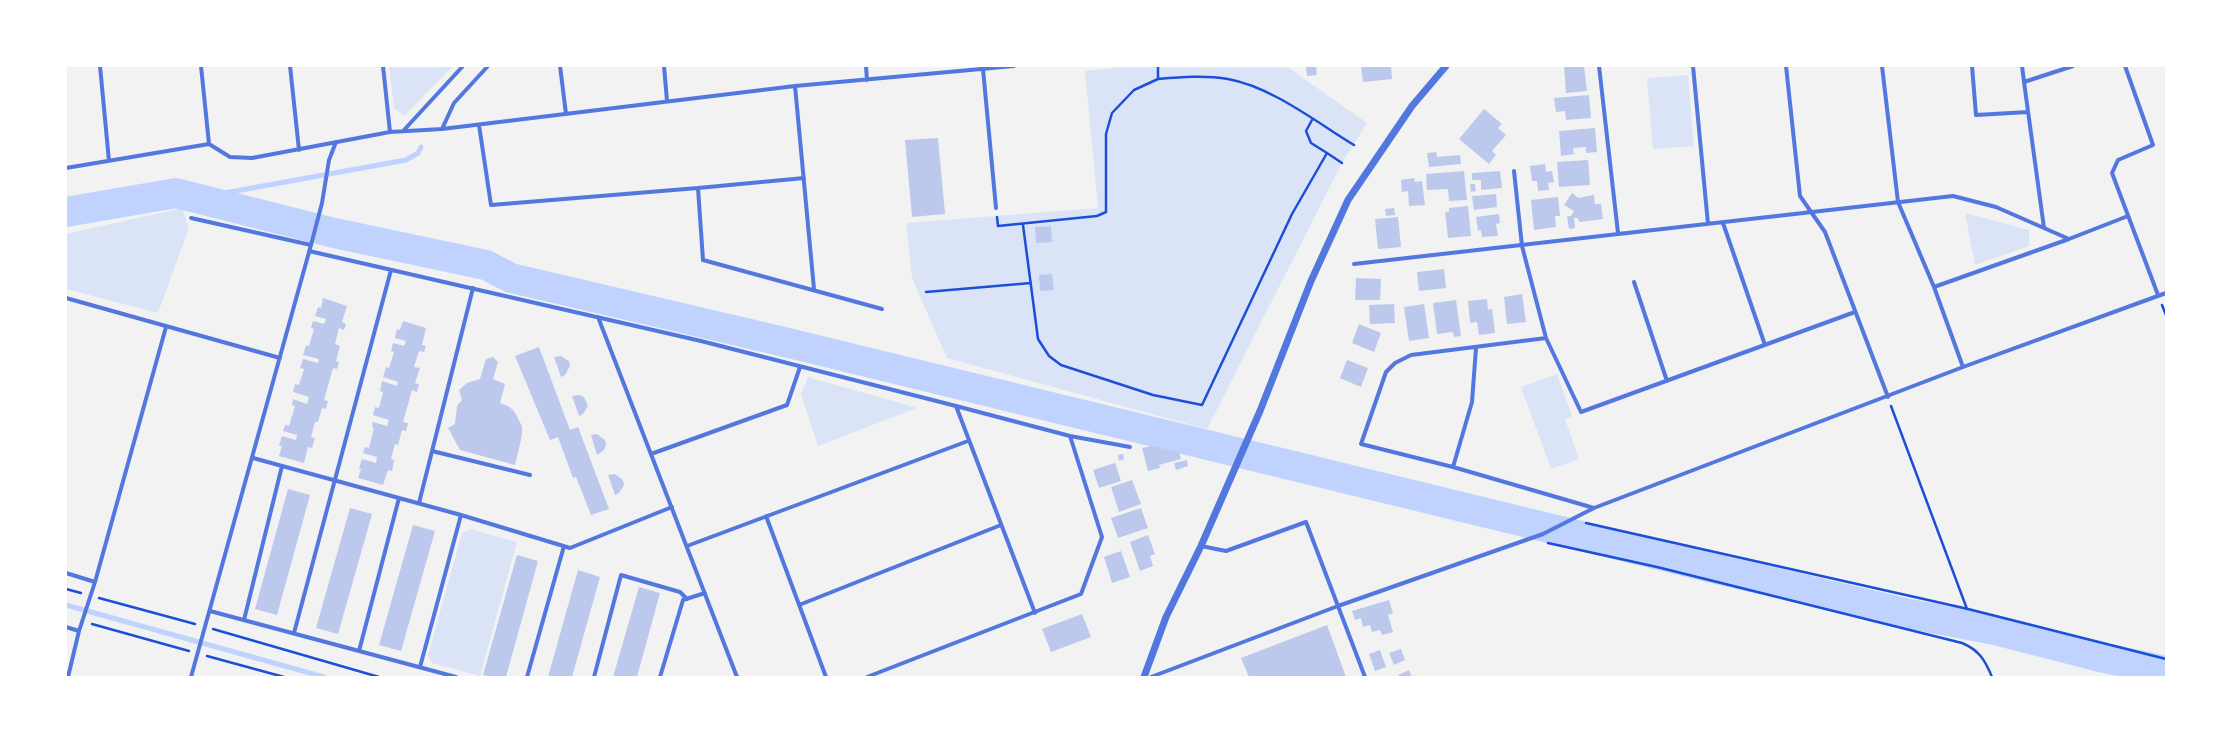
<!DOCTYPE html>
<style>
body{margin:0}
#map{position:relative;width:2232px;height:743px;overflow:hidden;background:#f2f2f2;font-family:Roboto,sans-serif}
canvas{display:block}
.frame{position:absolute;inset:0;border:67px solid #fff;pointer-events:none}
</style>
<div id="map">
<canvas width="2232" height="743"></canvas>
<div class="frame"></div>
</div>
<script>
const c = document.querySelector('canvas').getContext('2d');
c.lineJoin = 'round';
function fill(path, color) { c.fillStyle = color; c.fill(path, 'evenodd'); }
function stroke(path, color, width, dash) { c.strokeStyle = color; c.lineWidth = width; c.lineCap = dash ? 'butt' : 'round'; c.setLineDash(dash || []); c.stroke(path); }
const green = new Path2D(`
 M389,66H453L404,116L394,108Z
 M1132,66H1286L1367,123L1342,163L1207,429L947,358L912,278L906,223L1098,208L1085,71Z
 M1688,75L1694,146L1653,149L1647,78Z
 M182,208L189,228L158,313L66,289V234Z
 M1965,213L2029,230V246L1975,265Z
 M1557,374L1572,416L1565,419L1579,459L1551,469L1521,387Z
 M808,377L917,408L818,446L801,394Z
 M470,529L517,542L480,676L432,663L428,655L462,533Z`);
const stream = new Path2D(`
 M197,198L406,160L418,153L421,147
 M66,605L324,677`);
const river = new Path2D(`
 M66,212L176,193L334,233L486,265L511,278L776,340L1721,570L1910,614L1995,630L2100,657L2166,671`);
const building = new Path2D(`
 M1306,66H1316L1317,75L1307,76Z
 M1361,66H1391L1392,79L1363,82Z
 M1564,66H1584L1587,91L1566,93Z
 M1589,95L1591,118L1566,120L1565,111L1556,112L1554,98Z
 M1484,109L1502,124L1498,128L1506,135L1492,151L1496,155L1489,164L1459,139Z
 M1595,128L1597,152L1586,153V147L1573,148L1574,154L1561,156L1559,131Z
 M938,138L945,214L912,217L905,140Z
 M1436,152L1437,157L1460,155L1461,164L1429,167L1427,153Z
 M1588,160L1590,185L1559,187L1557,162Z
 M1545,164L1546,172L1552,171L1554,182L1548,183L1549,190L1538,191L1537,181H1532L1530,166Z
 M1464,171L1467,200L1449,201L1448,189L1427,190L1426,174Z
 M1500,171L1502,188L1481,190V180H1472V173Z
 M1414,178L1415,182L1422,181L1425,205L1409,206L1408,191L1402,192L1401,180Z
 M1470,184H1475L1476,191L1471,192Z
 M1572,193L1578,198L1594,195L1595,204H1601L1603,219L1580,222L1577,218H1574L1575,228L1569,229L1567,216H1571L1574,211L1564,205Z
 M1496,194L1497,207L1474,210L1472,196Z
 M1558,197L1560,216H1555L1556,227L1534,230L1531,200Z
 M1468,206L1471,236L1448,238L1445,212H1449V208Z
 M1394,208L1395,215L1386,216L1385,209Z
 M1499,214L1500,223L1496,224L1498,236L1482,237L1481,230L1478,231L1476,217Z
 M1398,217L1401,247L1378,249L1375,219Z
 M1051,226L1052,242L1036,243L1035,227Z
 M1444,269L1446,288L1419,291L1417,272Z
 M1052,274L1054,290L1040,291L1039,275Z
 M1356,278L1381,279L1380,300H1355Z
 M1522,294L1526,322L1507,324L1504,297Z
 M323,298L347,306L342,322L346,324L344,330L339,328L335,344L340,346L336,361L339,362L337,369L333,368L324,400L328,401L326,409L322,408L318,422H315L311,437L315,438L312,448L308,447L304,463L279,456L282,446H279L282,436L296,440L297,435L283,431L285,425L289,426L295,406L292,405L293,399L307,404L309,397L293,392L295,384L299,385L304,369L300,368L303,359L318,363L319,359L303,355L306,345L309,346L314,329L311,328L313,321L324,324L326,319L315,316L318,307L321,308Z
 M1487,299L1488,310L1492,309L1495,333L1479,335L1477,322L1470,323L1468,301Z
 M1456,300L1461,336L1454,337L1453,332L1437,334L1433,303Z
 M1394,304L1395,323L1370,324L1369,305Z
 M1424,304L1429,338L1409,341L1404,307Z
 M403,321L426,328L422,345L426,346L424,352L419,351L414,367L420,368L415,383L419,384L417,392L412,390L403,422L408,423L406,431L402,430L398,445L395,444L391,459L394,460L392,471L388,470L383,485L358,478L361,469L359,468L362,459L376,463L377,457L363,453L365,447L369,448L374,428L372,427L373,422L387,426L389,420L373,415L375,407L379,408L383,392L380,391L382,381L397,386L398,382L383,377L386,367L389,368L394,352L391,351L393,343L404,346L406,341L395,338L397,329L400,330Z
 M1359,324L1381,333L1374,352L1352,343Z
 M539,347L570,430L578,427L609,509L591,515L576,477L573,478L558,437L550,440L515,356Z
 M561,356L569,361L570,366L565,375L561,377L554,357Z
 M493,357L498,362L493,379L505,384L500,403L508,406L514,411L522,426V435L515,465L460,450L448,428L455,424L457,406L462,400L459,390L467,383L480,379L486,359Z
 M1347,360L1368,368L1361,387L1340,378Z
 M579,395L584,397L588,406L583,414L579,416L572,396Z
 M597,434L605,440L606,445L604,450L597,455L591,435Z
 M1151,446L1179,452L1181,459L1159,465L1160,468L1148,471L1142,448Z
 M1123,454L1124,459L1119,461L1118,455Z
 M1187,460L1188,466L1176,470L1174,463Z
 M1115,463L1121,481L1099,488L1093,470Z
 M615,474L623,480L624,485L619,493L615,495L608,475Z
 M1132,480L1141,504L1119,512L1111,487Z
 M288,489L310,495L277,615L255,609Z
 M350,508L372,514L338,634L316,628Z
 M1141,508L1148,528L1118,538L1111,518Z
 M413,525L435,531L401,651L379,645Z
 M1148,535L1155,554L1150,556L1153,566L1140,571L1130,542Z
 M1121,551L1130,577L1112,583L1104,557Z
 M517,555L538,561L506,677H491L483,675Z
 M578,570L600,577L572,677H548Z
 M639,587L660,593L637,677H613Z
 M1389,600L1393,613L1388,615L1393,632L1382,635L1380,630L1372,632L1370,625L1363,627L1361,618L1355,620L1352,611Z
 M1082,614L1091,637L1051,652L1042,629Z
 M1327,625L1346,677H1249L1241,658Z
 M1401,649L1405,660L1394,665L1389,653Z
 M1380,650L1386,667L1375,671L1369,654Z
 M1409,670L1412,677H1399L1398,675Z`);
const path = new Path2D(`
 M1158,66V79C1181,77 1205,75 1228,79C1272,87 1316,122 1354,145
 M1312,120L1306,131L1311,143L1327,153
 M997,217L998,226L1097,216L1106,212V134L1112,113L1134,90L1158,79
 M1023,225L1038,339L1049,356L1061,365L1153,395L1202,405L1292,214L1327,153L1342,163
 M926,292L1031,283
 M2162,305L2166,315
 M1891,406L1967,609
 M1586,523L1968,609L2166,659
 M1548,543L1657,567L1962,643C1979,650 1985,660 1992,677
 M66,589L81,593
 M99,598L195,624
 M92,624L189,651
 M213,629L379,677
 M207,656L284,677`);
const minor = new Path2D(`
 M100,66L109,161
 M201,66L209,144
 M290,66L299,150
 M383,66L390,132
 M560,66L566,114
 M664,66L667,101
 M866,66L867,80
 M1599,66L1618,233
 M1693,66L1708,224
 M1786,66L1800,196L1825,232L1888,397
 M1882,66L1898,202L1934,287L1963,367
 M1972,66L1976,115L2028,112
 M2022,66L2024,82
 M2125,66L2153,145L2118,160L2112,173L2158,295
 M983,69L996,208
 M795,86L814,289
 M479,125L491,205L698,188L703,260L882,309
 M442,129L454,103L488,66
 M404,130L463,66
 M66,168L209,144L230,157L252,158L390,132L442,129L795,86L1014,66
 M1514,171L1522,246L1546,338L1581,412L1855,312
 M698,188L804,178
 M191,218L311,245
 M1723,223L1765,345
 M2044,228L2024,82L2073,66
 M2069,239L2128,216
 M309,251L701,341L956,406L1035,613
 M1354,264L1953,196L1996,207L2069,239L1934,287
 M1634,282L1667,381
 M66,298L280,358
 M598,317L737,677
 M1546,338L1411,355L1395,363L1386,372L1361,444L1453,467L1594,508
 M956,406L1070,436
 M432,451L530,475
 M651,454L787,405L800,367
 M253,458L461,515L570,548L672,507
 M1453,467L1472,402L1476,348
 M419,503L473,288
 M766,516L826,677
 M687,546L968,441
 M1201,546L1226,551L1306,522L1365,677
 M66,573L95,582L166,327
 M799,605L1001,525
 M210,611L456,677
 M244,620L282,466
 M66,627L79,631L68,677
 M79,631L95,582
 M294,633L391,270
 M359,651L399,498
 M420,667L461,515
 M191,677L311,245L322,203L329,160L336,142
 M527,677L564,546
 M594,677L621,575L680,592L687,599
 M660,677L683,600L705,593
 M867,677L1081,594L1102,537L1070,436L1130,447
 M1151,677L1338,606L1543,534L1594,508L1963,367L2166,293`);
const tertiary = new Path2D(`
 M1144,677L1166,617L1201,546L1260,411L1311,281L1348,200L1412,106L1446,66`);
fill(green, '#dbe4f7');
stroke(stream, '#bfd3fe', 5);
stroke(river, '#bfd3fe', 30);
fill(building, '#bdc9ec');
stroke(path, '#1d4ed8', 2.5);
stroke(minor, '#5277de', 4);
stroke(tertiary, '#5277de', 7);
</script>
